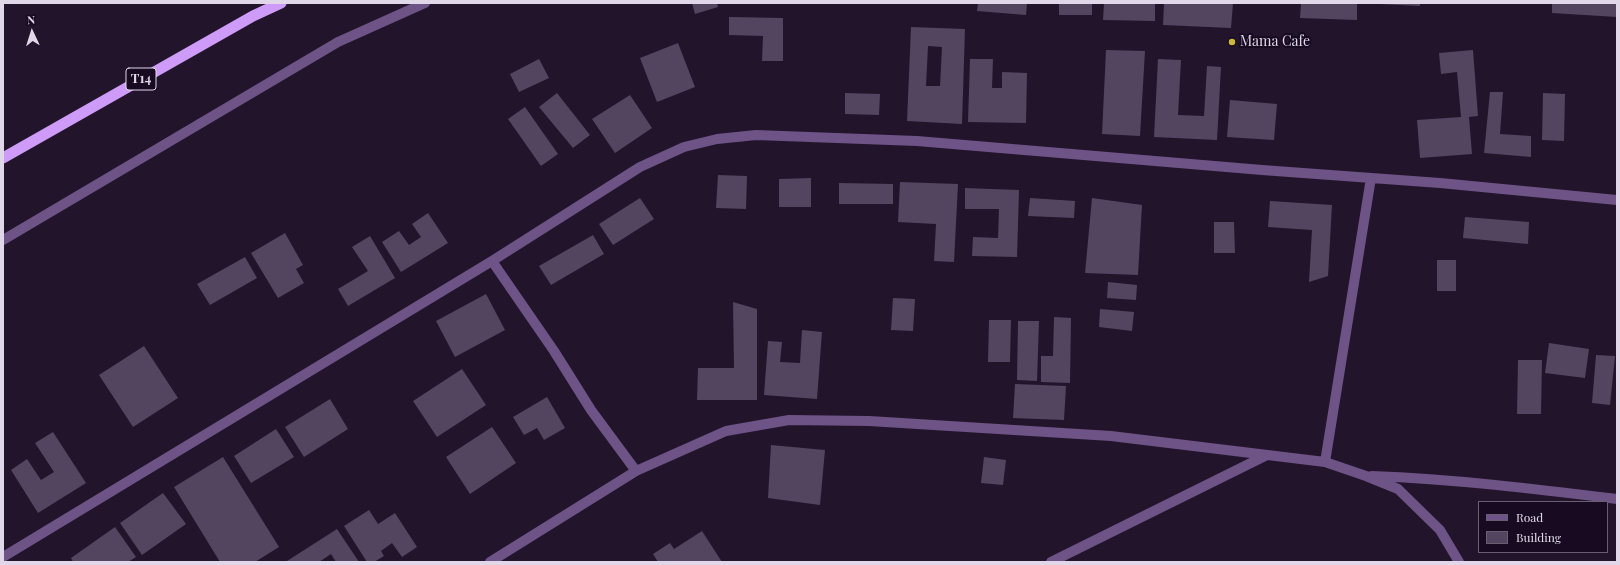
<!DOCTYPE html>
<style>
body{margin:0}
#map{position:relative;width:1620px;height:565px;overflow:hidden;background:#21142b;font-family:"Playfair Display",serif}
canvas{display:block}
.frame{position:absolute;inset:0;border:4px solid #e0d8e8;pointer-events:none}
.legend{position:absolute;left:1478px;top:501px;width:130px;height:52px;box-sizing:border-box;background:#180b21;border:1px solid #685d71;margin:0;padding:5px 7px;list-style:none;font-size:12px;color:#e0d8e8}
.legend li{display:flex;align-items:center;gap:8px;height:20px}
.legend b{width:20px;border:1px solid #685d71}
.north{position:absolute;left:12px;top:12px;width:40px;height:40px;-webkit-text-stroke:3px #180b21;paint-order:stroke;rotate:356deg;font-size:11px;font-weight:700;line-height:16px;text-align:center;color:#e0d8e8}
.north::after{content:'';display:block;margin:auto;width:14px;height:18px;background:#e0d8e8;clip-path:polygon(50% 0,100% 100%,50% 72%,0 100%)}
</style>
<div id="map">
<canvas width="1620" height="565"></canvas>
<div class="frame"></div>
<ul class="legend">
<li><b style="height:5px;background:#6e5386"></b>Road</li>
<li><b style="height:11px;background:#534560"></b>Building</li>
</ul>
<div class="north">N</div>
</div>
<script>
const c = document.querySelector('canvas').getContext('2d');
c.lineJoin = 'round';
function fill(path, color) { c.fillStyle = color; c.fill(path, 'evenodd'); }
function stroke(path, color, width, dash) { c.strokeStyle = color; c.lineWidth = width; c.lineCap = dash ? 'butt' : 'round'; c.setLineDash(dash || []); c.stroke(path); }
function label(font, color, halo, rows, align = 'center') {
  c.font = font + ' "Playfair Display",serif'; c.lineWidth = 4; c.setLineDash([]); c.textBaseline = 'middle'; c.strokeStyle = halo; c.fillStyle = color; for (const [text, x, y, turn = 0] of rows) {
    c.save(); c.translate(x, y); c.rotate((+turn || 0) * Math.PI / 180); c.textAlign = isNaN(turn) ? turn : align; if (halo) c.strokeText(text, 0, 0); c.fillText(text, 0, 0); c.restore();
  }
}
const building = new Path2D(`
 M692,3H717L718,7L695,14Z
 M978,3H1027L1026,15L977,11Z
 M1059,3H1092V15H1059Z
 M1104,3H1155V21L1103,20Z
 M1164,3H1233L1231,28L1163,25Z
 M1301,3H1357V20L1300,18Z
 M1379,3H1420V6L1379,4Z
 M1552,3H1617V17L1552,13Z
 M729,17L783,18V61H762L763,36L729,35Z
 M911,27L965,29L962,124L907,121ZM928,46L942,47L940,86H926Z
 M678,43L695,87L657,102L640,58Z
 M1106,50L1145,51L1140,136L1102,134Z
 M1473,50L1478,116L1469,117L1472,154L1420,158L1417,120L1461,117L1457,72L1441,74L1439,53Z
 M539,59L549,78L519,92L510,74Z
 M970,59H993L992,88H1002V72L1027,73L1026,123L968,122Z
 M1158,59L1181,60L1178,115L1204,116L1207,66L1221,67L1217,140L1154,137Z
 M1490,92H1503L1500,134L1531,136V157L1484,153Z
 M557,93L590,135L573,148L539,107Z
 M845,93L880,94L879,115L845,114Z
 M1543,93L1565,94L1564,141L1542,140Z
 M630,95L652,128L615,153L592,119Z
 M1230,100L1277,104L1274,140L1227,137Z
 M525,107L558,154L541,166L508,119Z
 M718,175L747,176L746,209L716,208Z
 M811,178V207H779V179Z
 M900,182L958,184L954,262L934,261L936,224L898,222Z
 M839,183L893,184V204H839Z
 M965,188L1019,190L1017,257L972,256L973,237L998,238L999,209H965Z
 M640,198L654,219L613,245L599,224Z
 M1030,198L1075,201L1074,218L1028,216Z
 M1092,198L1142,205L1138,275L1085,273Z
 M1270,201L1332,205L1328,276L1309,282L1312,230L1268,227Z
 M428,213L448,243L401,272L382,242L399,231L409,245L421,237L412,224Z
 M1465,217L1529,222L1528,244L1463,238Z
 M1214,222H1234L1235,253H1214Z
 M285,233L303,265L296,269L304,283L278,298L251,253Z
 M593,235L604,254L551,285L539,266Z
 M370,236L395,278L348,306L338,289L368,271L352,247Z
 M245,257L257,278L210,305L197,284Z
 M1437,260H1456V291H1437Z
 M1108,282L1137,285L1136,300L1107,298Z
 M486,294L505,330L455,357L436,321Z
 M893,298L915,299L913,331L891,330Z
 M733,302L757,309V400H697L698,368H734Z
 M1100,309L1134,312L1132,331L1099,327Z
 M1054,317L1071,318L1070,383L1041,382V356H1053Z
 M989,320H1011L1010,362H988Z
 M1018,321H1039L1037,381L1017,380Z
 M802,330L822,332L817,399L764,395L768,341L782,342L780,362L800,363Z
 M1549,343L1589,349L1585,378L1545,373Z
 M144,346L178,398L133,427L99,375Z
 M1596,355L1615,356L1610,405L1592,403Z
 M1518,360H1542L1541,414H1517Z
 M462,369L486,405L437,437L413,401Z
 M1015,384L1066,386L1064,420L1013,418Z
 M547,397L565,428L544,440L537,428L524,435L513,417Z
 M330,399L348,429L304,457L285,427Z
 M492,427L516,463L470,494L446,457Z
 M276,429L294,457L251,483L234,456Z
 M53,432L86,483L38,513L11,470L27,459L41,480L54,472L35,443Z
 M771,445L825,450L820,505L768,498Z
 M223,457L279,547L255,562H220L174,487Z
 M984,457L1006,460L1003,485L981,483Z
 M163,493L186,524L142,555L120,523Z
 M369,510L378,524L395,513L417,547L402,557L392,543L381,551L384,556L374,562H367L344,526Z
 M115,527L136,557L128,562H73L71,558Z
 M337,529L359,562H336L331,554L319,562L287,561Z
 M702,531L722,562H658L653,554L670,543L674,549Z`);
const service = new Path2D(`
 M3,240L338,42L425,3`);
const minor = new Path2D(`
 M492,261L554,351L591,410L636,471
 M1325,462L1371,178
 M1372,476C1454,479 1536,489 1617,499
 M3,557L492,261L640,167L684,147L717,139L756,135L917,141L1262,170L1440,183L1617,200
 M490,562L636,471L726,431L789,420L869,421L1111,436L1325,462L1366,476L1398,489L1440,530L1459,562
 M1051,562L1265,456`);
const trunk = new Path2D(`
 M3,158L253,16L281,3`);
const markers = [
 [1232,42,4,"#d0b837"]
];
const shields = [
 [141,79,30]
];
const shieldNames = [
 ["T14",141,79]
];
const poiNames = [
 ["Mama Cafe",1240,42]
];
fill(building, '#534560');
stroke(service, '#6e5386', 10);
stroke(minor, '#6e5386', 10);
stroke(trunk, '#ce9cf8', 11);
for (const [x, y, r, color] of markers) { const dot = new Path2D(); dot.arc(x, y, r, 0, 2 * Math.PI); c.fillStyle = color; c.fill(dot); stroke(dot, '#180b21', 1.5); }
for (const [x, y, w] of shields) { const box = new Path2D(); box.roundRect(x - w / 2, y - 11, w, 22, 3); c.fillStyle = '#180b21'; c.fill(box); stroke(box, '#e0d8e8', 1); }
label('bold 13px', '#e0d8e8', null, shieldNames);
label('14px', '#e0d8e8', '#180b21', poiNames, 'left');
</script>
